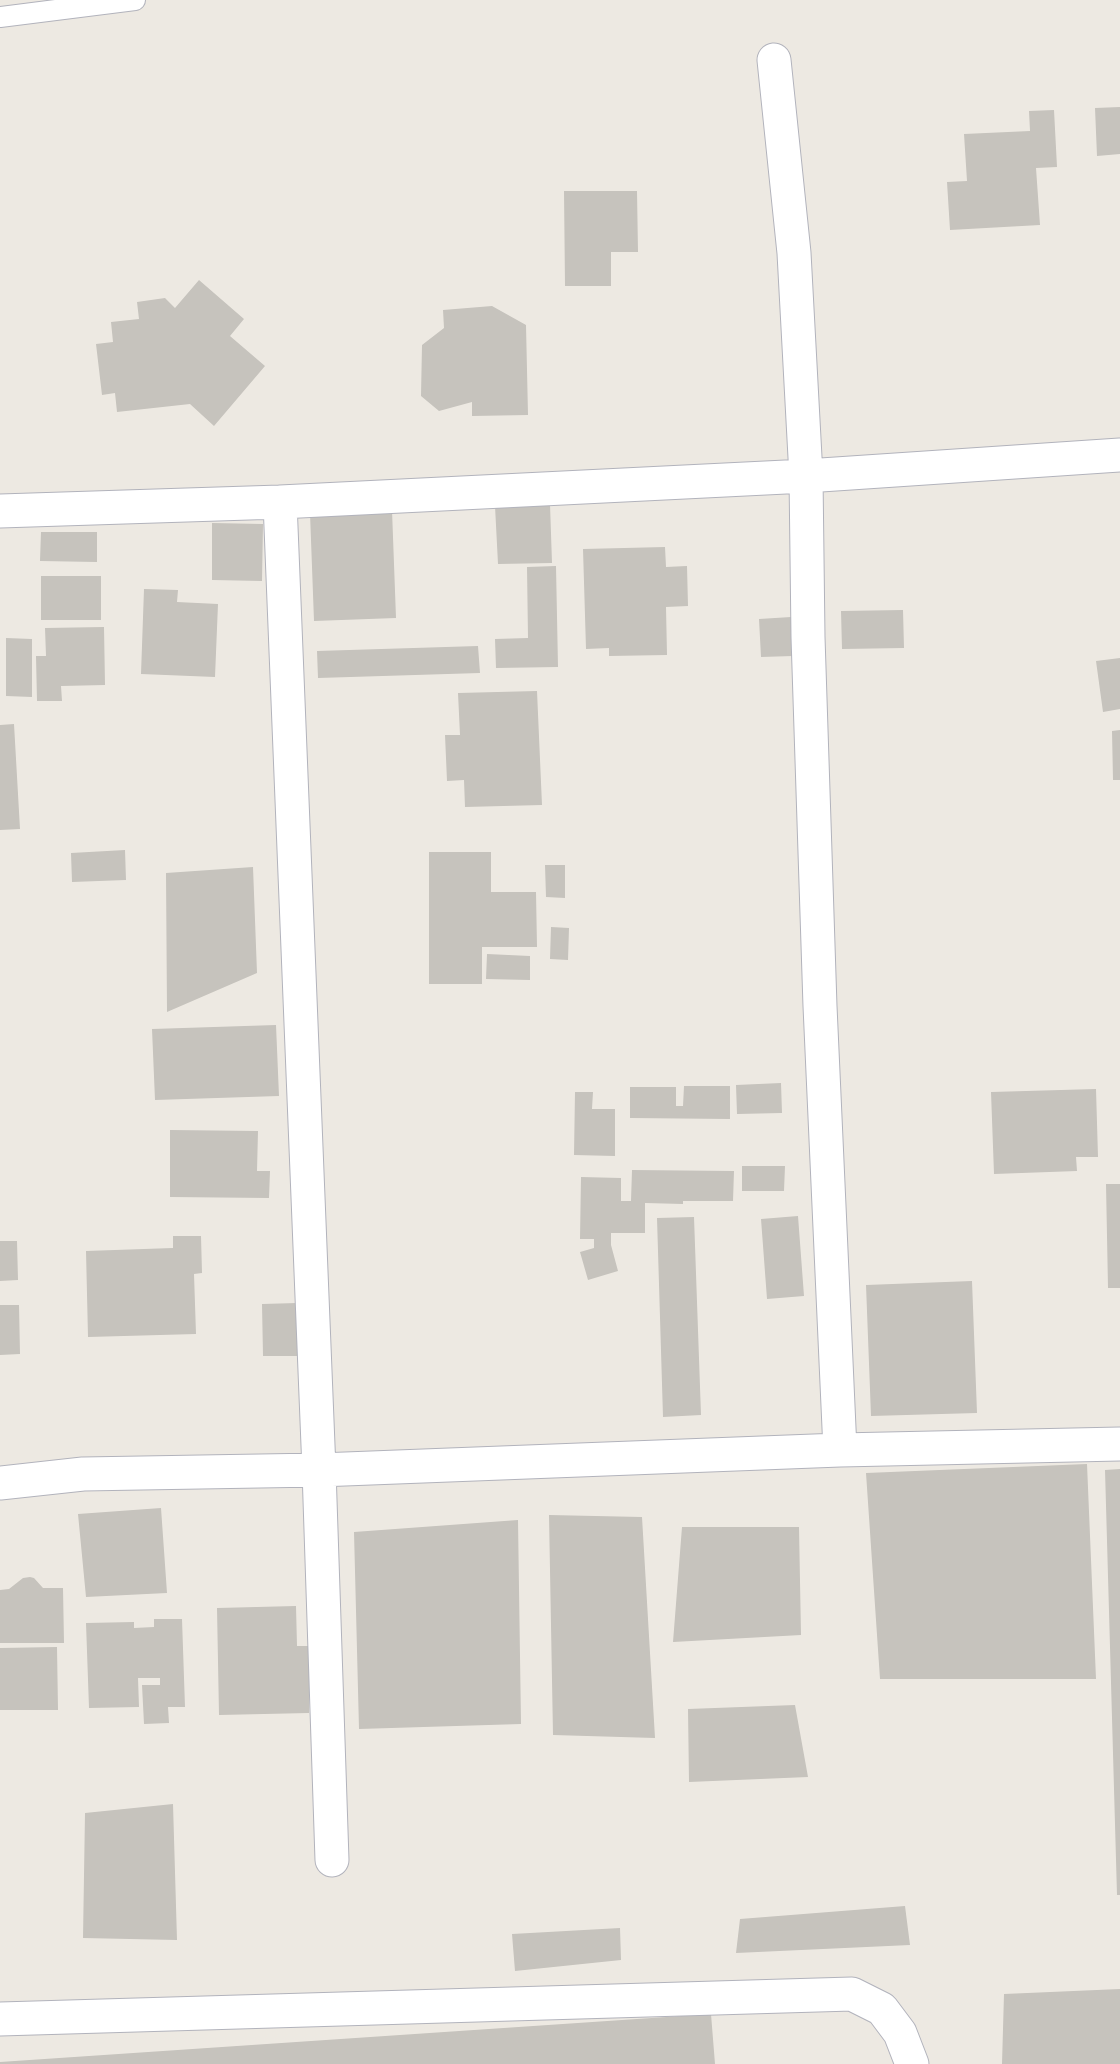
<!DOCTYPE html>
<style>
body{margin:0}
canvas{display:block;background:#ede9e2}
</style>
<canvas width="1120" height="2064"></canvas>
<script>
const c = document.querySelector('canvas').getContext('2d');
c.lineJoin = 'round';
function fill(path, color) { c.fillStyle = color; c.fill(path, 'evenodd'); }
function stroke(path, color, width, dash) { c.strokeStyle = color; c.lineWidth = width; c.lineCap = dash ? 'butt' : 'round'; c.setLineDash(dash || []); c.stroke(path); }
const building = new Path2D(`
 M1120,107V154L1097,156L1095,108Z
 M1054,110L1057,167L1036,168L1040,225L950,230L947,182L967,181L964,134L1030,131L1029,111Z
 M564,191H637L638,252H611V286H565Z
 M199,280L244,319L230,336L265,366L214,426L190,404L117,412L115,393L102,395L96,344L113,342L111,322L139,319L137,302L165,298L175,308Z
 M492,306L526,325L528,415L472,416V402L439,411L421,396L422,345L444,328L443,310Z
 M550,504L552,563L498,564L495,506Z
 M392,510L396,618L314,621L310,513Z
 M212,523L263,524L262,581L212,580Z
 M41,532H97V562L40,561Z
 M665,547L666,567L687,566L688,606L666,607L667,655L609,656V648L586,649L583,549Z
 M556,566L558,667L496,668L495,639L528,638L527,567Z
 M41,576H101V620H41Z
 M144,589L178,590L177,602L218,604L215,677L141,674Z
 M903,610L904,648L842,649L841,611Z
 M791,617L793,656L761,657L759,619Z
 M104,627L105,685L61,686L62,701H37L36,656H46L45,628Z
 M6,638L32,639V697L6,696Z
 M478,646L480,673L318,678L317,651Z
 M1120,658V709L1103,712L1096,661Z
 M537,691L542,805L465,807L464,780L447,781L445,735H460L458,693Z
 M14,724L20,829L0,830V725Z
 M1120,730V780H1113L1112,731Z
 M125,850L126,880L72,882L71,853Z
 M429,852H491V892H536L537,947H482V984H429Z
 M545,865H565V898L546,897Z
 M253,867L257,973L167,1012L166,873Z
 M551,927L569,928L568,960L550,959Z
 M487,954L530,956V980L486,979Z
 M276,1025L279,1096L155,1100L152,1029Z
 M781,1083L782,1113L737,1114L736,1085Z
 M684,1086H730V1119L630,1118V1087H676V1106H683Z
 M1096,1089L1098,1157H1076L1077,1171L994,1174L991,1092Z
 M575,1092H593L592,1109H615V1156L574,1155Z
 M170,1130L258,1131L257,1171H270L269,1198L170,1197Z
 M742,1166H785L784,1191H742Z
 M632,1170L734,1171L733,1201H683V1204L645,1203V1233H611V1245L618,1271L588,1280L580,1252L594,1248V1239H580L581,1177L621,1178V1201H631Z
 M1106,1184H1120V1288H1108Z
 M798,1216L804,1296L767,1299L761,1219Z
 M694,1217L701,1415L663,1417L657,1218Z
 M173,1236H201L202,1273L194,1274L196,1334L88,1337L86,1251L173,1248Z
 M0,1241H17L18,1280L0,1281Z
 M972,1281L977,1413L871,1416L866,1285Z
 M297,1303L298,1356H263L262,1304Z
 M0,1305H19L20,1354L0,1355Z
 M1087,1464L1096,1679H880L866,1473Z
 M1120,1469V1895H1117L1105,1470Z
 M161,1508L167,1593L86,1597L78,1514Z
 M549,1515L642,1517L655,1738L553,1735Z
 M518,1520L521,1724L359,1729L354,1532Z
 M682,1527H799L801,1635L673,1642Z
 M30,1577L34,1578L43,1588H63L64,1643H0V1590L9,1589L23,1578Z
 M296,1606L297,1646H317L318,1674H309V1713L219,1715L217,1608Z
 M154,1619H182L185,1707H168L169,1723L144,1724L142,1685H160V1678H138L139,1707L89,1708L86,1623L134,1622V1628L154,1627Z
 M57,1647L58,1710H0V1648Z
 M795,1705L808,1777L689,1782L688,1709Z
 M173,1804L177,1940L83,1938L85,1813Z
 M905,1906L910,1945L736,1953L740,1919Z
 M620,1928L621,1960L515,1971L512,1934Z
 M1120,1989V2064H1002L1004,1994Z
 M711,2014L715,2064H0V2062Z`);
const lane = new Path2D(`
 M0,17L135,0`);
const street = new Path2D(`
 M774,60L794,253L806,476L808,637L820,1006L840,1450
 M280,502L319,1470L332,1860
 M0,511L280,502L806,476L1120,455
 M0,1483L83,1474L319,1470L840,1450L1120,1444
 M0,2019L852,1994L882,2009L900,2033L912,2064`);
fill(building, '#c6c3bd');
stroke(lane, '#b2b3bc', 22);
stroke(street, '#b2b3bc', 35);
stroke(lane, '#fff', 20);
stroke(street, '#fff', 33);
</script>
